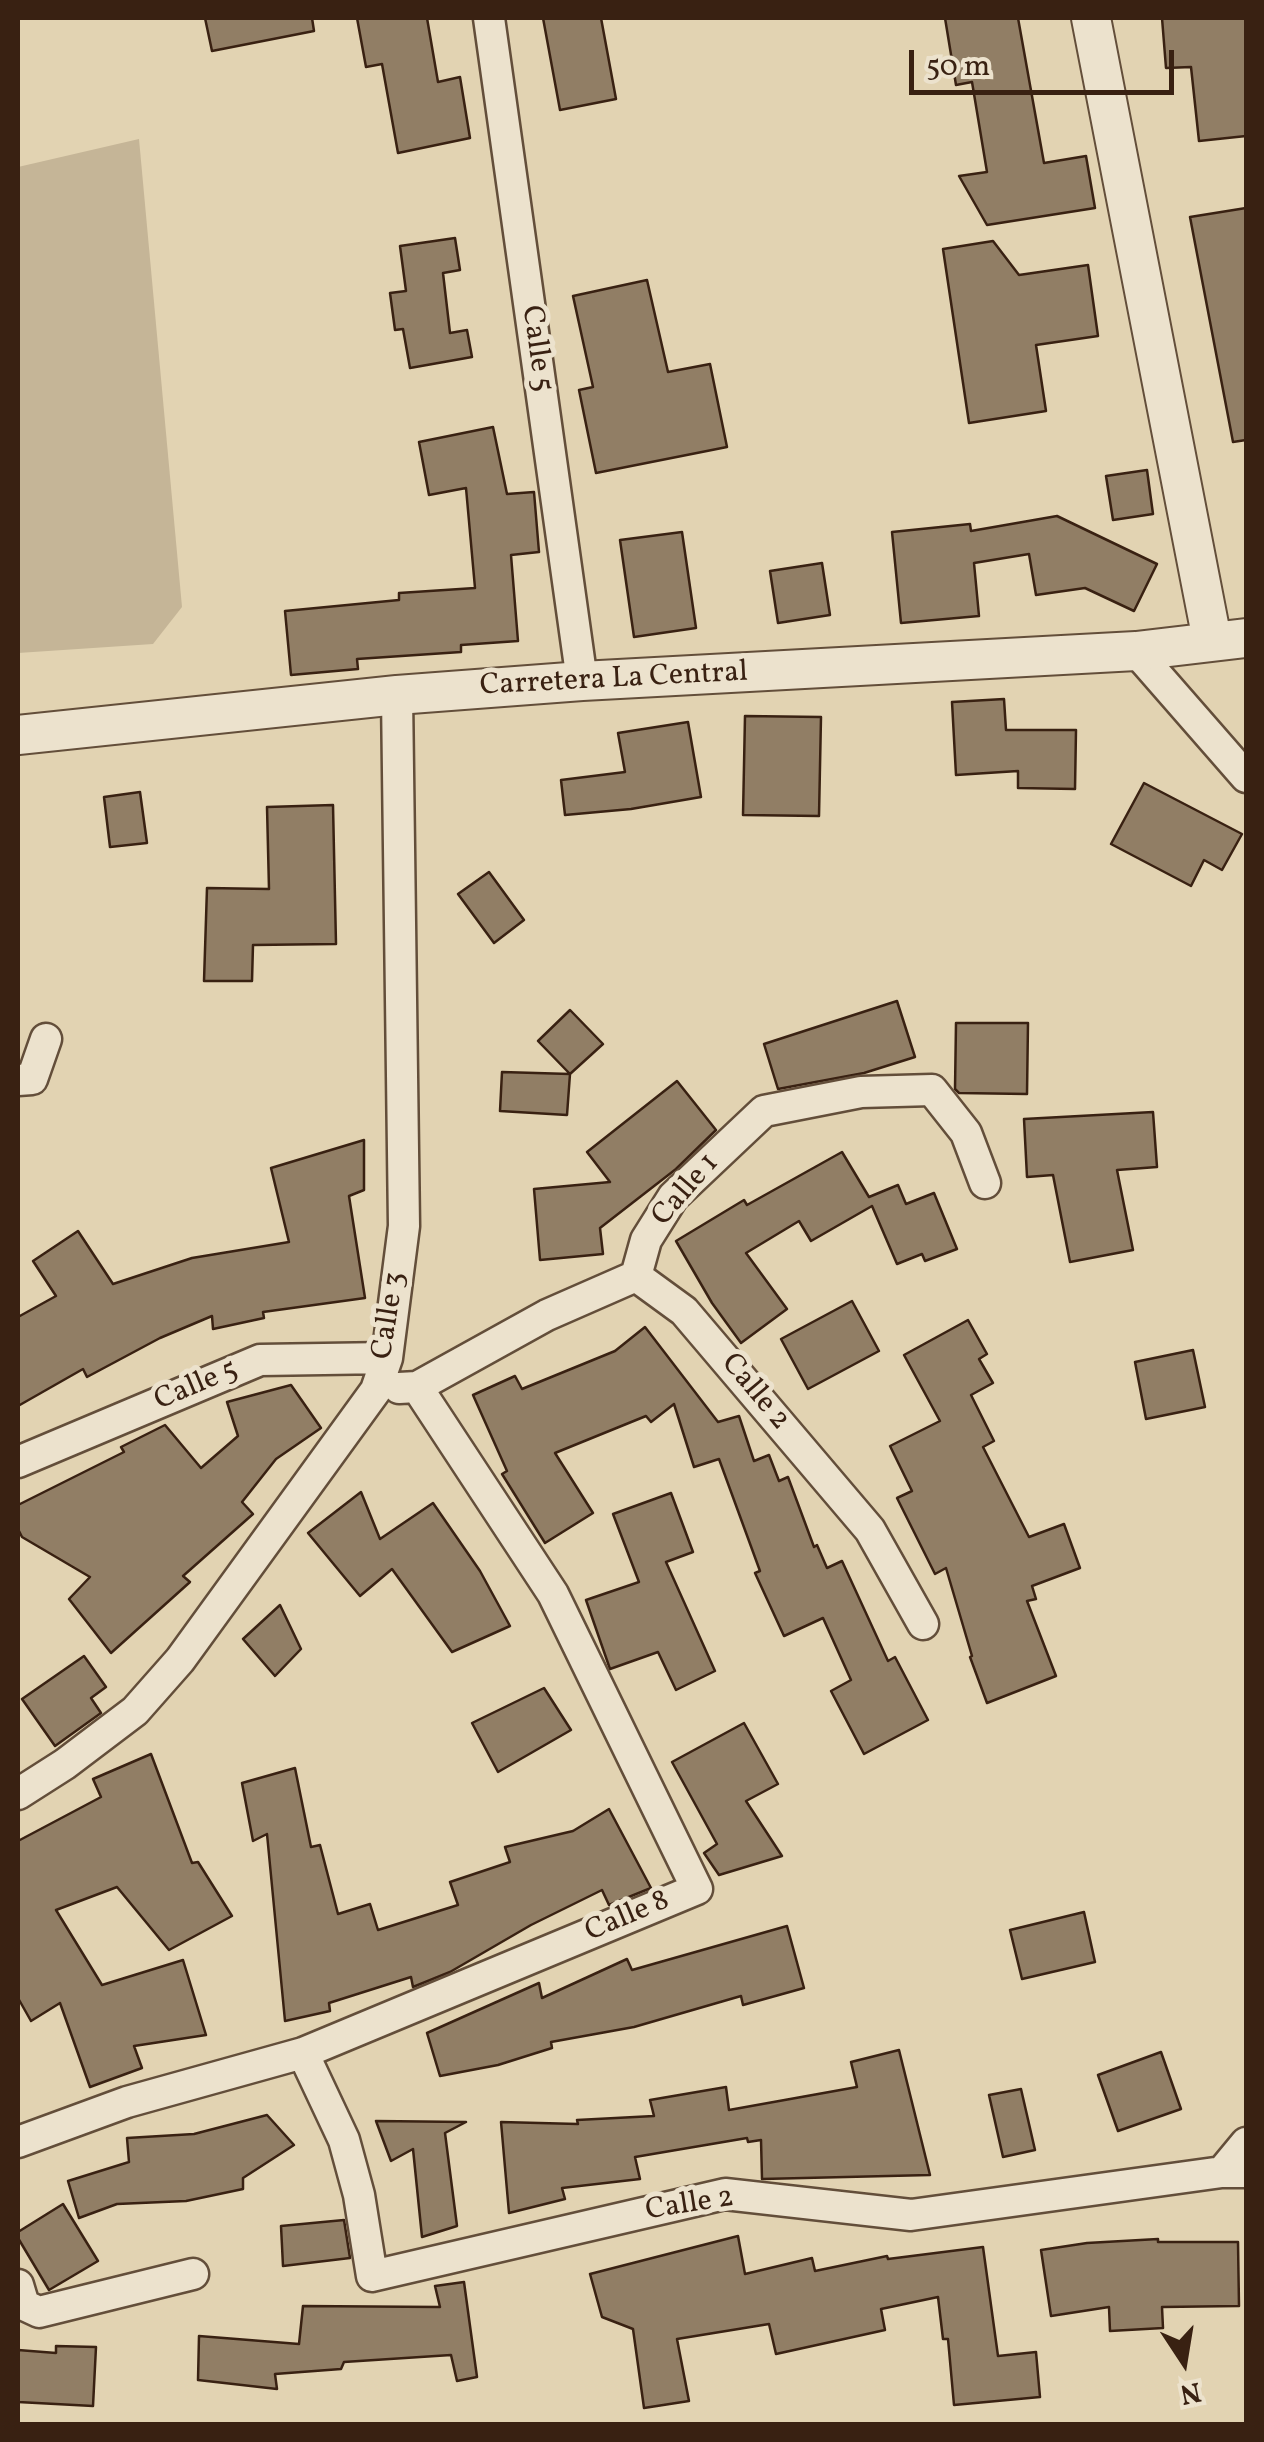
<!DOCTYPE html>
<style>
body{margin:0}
#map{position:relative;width:1264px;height:2442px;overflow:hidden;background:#e2d3b2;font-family:Vollkorn,serif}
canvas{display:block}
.frame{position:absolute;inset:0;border:20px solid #392112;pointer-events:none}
.north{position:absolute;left:1134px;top:2312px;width:100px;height:100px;-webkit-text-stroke:8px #ece2cd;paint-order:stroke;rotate:168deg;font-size:28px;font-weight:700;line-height:40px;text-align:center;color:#392112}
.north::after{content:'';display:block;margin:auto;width:35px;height:45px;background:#392112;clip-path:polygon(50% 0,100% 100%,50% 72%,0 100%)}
.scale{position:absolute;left:909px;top:50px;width:265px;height:45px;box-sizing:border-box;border:5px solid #392112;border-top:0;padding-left:12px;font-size:30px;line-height:35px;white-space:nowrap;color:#392112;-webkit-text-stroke:8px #ece2cd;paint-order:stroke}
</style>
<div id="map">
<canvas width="1264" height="2442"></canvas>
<div class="frame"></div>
<div class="north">N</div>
<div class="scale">50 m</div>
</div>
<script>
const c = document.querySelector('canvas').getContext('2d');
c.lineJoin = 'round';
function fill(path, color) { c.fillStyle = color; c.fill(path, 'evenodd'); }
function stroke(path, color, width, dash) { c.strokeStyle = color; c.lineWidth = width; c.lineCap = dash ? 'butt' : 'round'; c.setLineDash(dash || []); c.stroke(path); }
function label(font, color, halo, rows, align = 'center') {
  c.font = font + ' Vollkorn,serif'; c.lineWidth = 10; c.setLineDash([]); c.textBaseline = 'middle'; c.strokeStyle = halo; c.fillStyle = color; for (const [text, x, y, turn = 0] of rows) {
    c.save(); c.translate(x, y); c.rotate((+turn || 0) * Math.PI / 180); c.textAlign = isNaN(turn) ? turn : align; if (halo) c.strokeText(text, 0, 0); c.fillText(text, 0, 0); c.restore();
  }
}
const green = new Path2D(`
 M139,139L182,607L153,644L18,653V167Z`);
const building = new Path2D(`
 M205,18H312L314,31L212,51Z
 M357,18H427L438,82L460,77L470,138L398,153L382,64L366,67Z
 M543,18H601L616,99L560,110Z
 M945,18H1018L1044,163L1086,156L1095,208L987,225L959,176L987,172L972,82L956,85Z
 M1162,18H1246V136L1199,141L1191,67L1166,68Z
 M1246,208V440L1233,442L1190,217Z
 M455,238L460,270L443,273L450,333L467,330L472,357L410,368L403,329L395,330L390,293L406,291L400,246Z
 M993,241L1019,275L1088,265L1098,336L1036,345L1046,411L969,423L943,249Z
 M647,280L668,372L710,364L727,447L596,473L579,390L593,387L573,296Z
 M493,427L507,494L534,492L539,552L511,555L518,641L461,645V652L357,659L358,669L291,675L285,611L399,600V593L475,588L466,488L429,495L419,442Z
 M1147,470L1153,514L1113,520L1106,476Z
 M1057,516L1157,564L1134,611L1085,588L1036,595L1029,554L974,563L979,616L901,623L892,532L970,524L971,531Z
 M682,532L696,628L634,637L620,540Z
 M822,563L830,615L778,623L770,571Z
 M1004,699L1006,730H1076L1075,789L1018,788V771L956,775L952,702Z
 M745,716L821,717L819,816L743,815Z
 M688,722L701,797L631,809L565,815L561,780L625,772L618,733Z
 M1144,783L1242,834L1222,870L1204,860L1191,886L1111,844Z
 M140,792L147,843L110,847L104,797Z
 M333,805L336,944L253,945L252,981H204L207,888L269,889L267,807Z
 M489,872L524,920L494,943L458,894Z
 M897,1001L915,1057L864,1073L778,1089L764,1044Z
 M570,1010L603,1044L570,1074L538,1041Z
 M956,1023H1028L1027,1094L959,1093L955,1089Z
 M502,1072L570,1074L567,1115L500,1111Z
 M677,1081L716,1130L676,1169L600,1228L603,1254L540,1260L534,1189L610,1182L587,1152Z
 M1153,1112L1157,1167L1117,1170L1133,1250L1070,1262L1053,1175L1027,1177L1024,1119Z
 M364,1140V1190L349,1196L365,1298L263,1312L264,1318L213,1329L212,1316L160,1338L87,1377L83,1369L18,1406V1317L56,1296L33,1261L78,1231L113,1284L192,1258L289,1242L271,1168Z
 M842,1152L869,1197L898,1185L906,1204L934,1193L957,1249L925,1261L922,1254L897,1264L872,1206L811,1241L799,1221L746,1253L787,1309L741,1343L712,1303L676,1241L744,1200L747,1205Z
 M852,1301L879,1351L808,1389L781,1339Z
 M968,1320L987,1354L979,1359L993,1383L971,1395L994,1441L983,1447L1029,1537L1064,1524L1080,1568L1032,1586L1036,1599L1027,1601L1056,1676L987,1703L970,1657L972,1656L946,1568L935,1574L897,1498L912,1491L890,1446L940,1421L904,1355Z
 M645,1327L718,1422L739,1416L754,1461L769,1455L779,1481L788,1477L814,1547L817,1545L827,1568L842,1561L888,1661L895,1657L928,1720L864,1754L831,1691L851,1680L823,1618L784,1636L755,1573L760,1571L719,1459L694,1467L674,1404L651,1422L646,1416L555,1453L593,1513L545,1543L502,1474L507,1471L473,1395L515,1376L522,1389L615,1351Z
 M1193,1350L1205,1407L1146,1419L1135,1362Z
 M291,1385L321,1428L276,1459L242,1502L253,1514L183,1576L190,1582L111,1653L69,1599L90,1577L22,1537L18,1529V1505L124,1452L121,1447L165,1425L201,1468L238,1436L227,1402Z
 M361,1492L380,1539L433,1503L480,1571L510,1626L452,1652L392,1569L360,1596L308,1533Z
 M671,1493L693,1552L666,1562L715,1671L676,1690L658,1652L610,1669L586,1600L639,1582L613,1514Z
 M280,1605L301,1649L275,1676L243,1639Z
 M84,1656L106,1687L91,1698L101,1713L55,1746L22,1699Z
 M544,1688L571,1730L498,1772L472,1723Z
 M744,1723L778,1784L746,1801L782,1856L719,1875L704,1853L717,1844L672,1762Z
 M151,1754L192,1863L198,1862L232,1916L169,1950L117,1887L56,1910L102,1985L183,1960L206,2035L134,2046L142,2068L90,2087L60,2003L31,2021L18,1998V1841L101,1797L93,1779Z
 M295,1768L311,1847L320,1845L338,1914L370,1904L378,1930L458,1905L450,1882L510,1862L505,1847L573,1831L609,1809L651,1888L609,1905L602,1890L531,1925L450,1972L413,1987L411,1977L329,2003L330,2011L285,2021L267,1834L253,1841L242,1783Z
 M1084,1912L1095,1962L1022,1979L1010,1930Z
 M787,1926L804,1988L743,2005L741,1996L634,2027L551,2042L552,2048L498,2065L440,2076L427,2033L539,1983L542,1998L627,1959L632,1970Z
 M899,2050L930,2175L762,2179L761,2140L748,2142L747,2138L635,2157L640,2179L562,2188L565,2199L509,2213L501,2122L578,2124L577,2120L654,2116L650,2100L726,2087L729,2110L857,2087L851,2062Z
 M1161,2052L1181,2109L1118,2131L1098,2075Z
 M1021,2089L1035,2150L1003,2157L989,2095Z
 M267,2115L294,2145L243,2178V2189L186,2201L117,2204L79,2218L68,2181L129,2162L127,2138L194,2134Z
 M376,2121L466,2122L445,2133L457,2226L422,2237L413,2149L391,2161Z
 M63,2204L98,2261L49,2290L18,2238V2232Z
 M344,2220L350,2258L283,2266L281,2226Z
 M738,2236L745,2274L812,2258L815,2271L887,2256L888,2259L983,2247L998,2356L1036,2352L1040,2397L954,2405L948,2339H943L938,2297L881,2309L885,2330L776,2354L769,2324L677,2339L689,2401L644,2408L633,2329L602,2317L590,2274Z
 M1158,2239V2242H1238L1239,2306L1162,2307L1163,2328L1110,2331L1109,2307L1051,2316L1041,2250L1087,2243Z
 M464,2282L477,2377L457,2381L451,2355L344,2362L341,2369L275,2374L277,2389L198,2380L199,2336L299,2344L303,2306L440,2307L435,2286Z
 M56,2346L96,2347L93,2406L18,2402V2350L56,2353Z`);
const minor = new Path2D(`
 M489,18L582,681
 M1136,651L1246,777
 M18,1080L32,1079L46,1039
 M636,1276L684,1311L870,1530L923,1624
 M399,1388L417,1387L547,1315L636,1276L646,1240L673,1197L764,1111L861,1092L932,1090L966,1133L985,1183
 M18,1462L260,1360L387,1358
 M18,1794L65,1764L135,1711L180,1660L376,1390L387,1358L404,1226L397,695
 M303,2053L344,2140L359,2195L372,2276L725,2194L911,2215L1222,2172H1246
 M18,2142L127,2102L303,2053L697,1889L553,1594L417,1387
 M1222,2172L1246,2143
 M18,2285L24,2305L39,2312L193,2274`);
const tertiary = new Path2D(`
 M1091,18L1212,640
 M18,735L397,695L582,681L1136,651L1246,638`);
const streetNames = [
 ["Calle 5",535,349,82],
 ["Carretera La Central",614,681,-3],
 ["Calle 1",687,1191,-49],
 ["Calle 3",391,1316,-81],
 ["Calle 5",197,1387,-23],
 ["Calle 2",754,1393,50],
 ["Calle 8",628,1918,-23],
 ["Calle 2",690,2206,-9]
];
fill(green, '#c5b597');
fill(building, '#917e65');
stroke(building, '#392112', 2.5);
stroke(minor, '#634e3a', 35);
stroke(tertiary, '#634e3a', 42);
stroke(minor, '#ece2cd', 30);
stroke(tertiary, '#ece2cd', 38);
label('30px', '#392112', '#ece2cd', streetNames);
</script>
